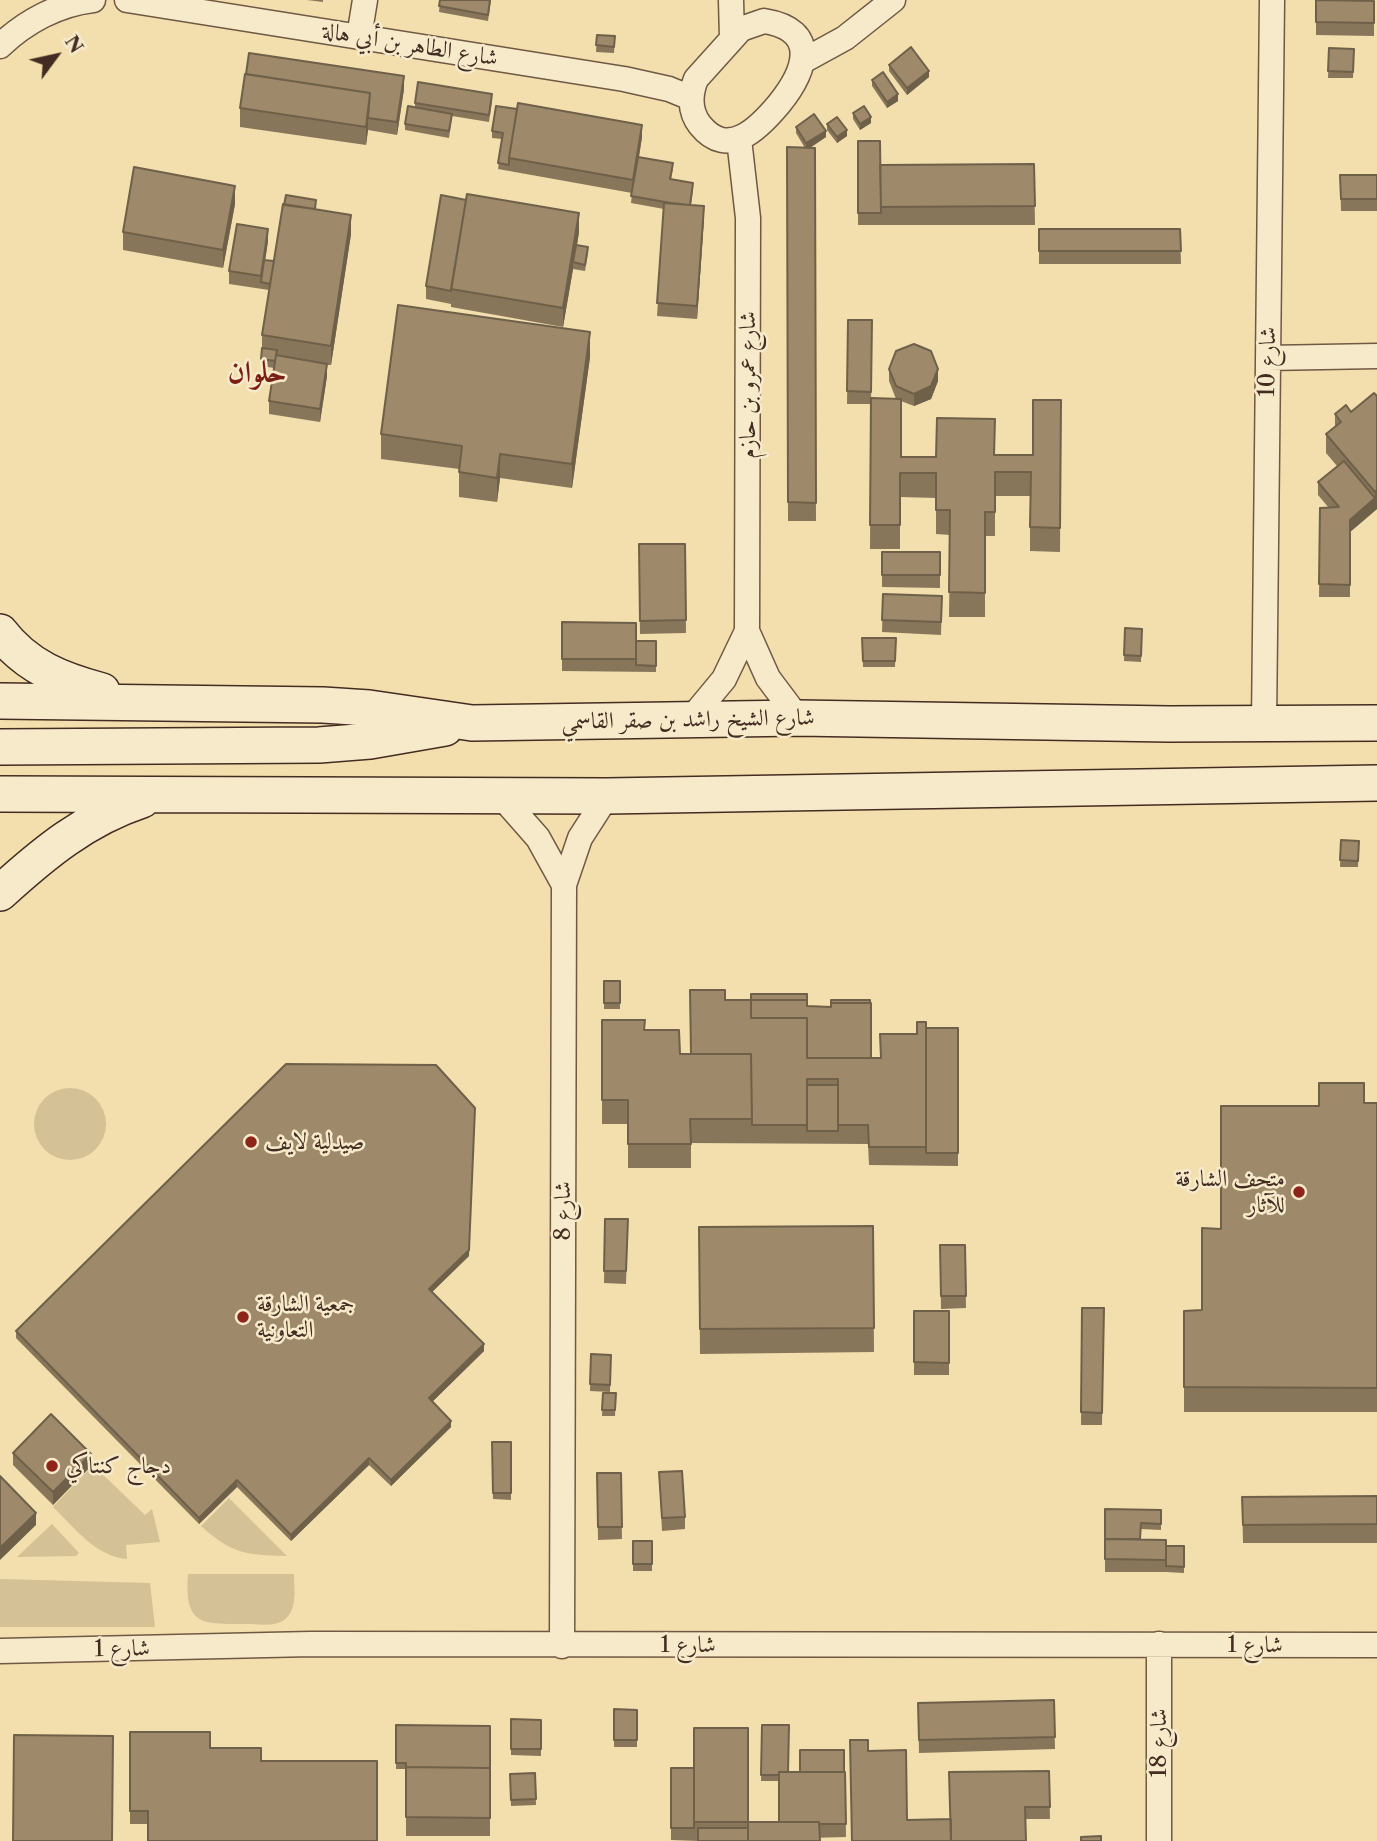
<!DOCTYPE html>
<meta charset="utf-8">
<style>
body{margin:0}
#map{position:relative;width:1377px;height:1841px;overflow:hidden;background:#f2dfad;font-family:"Libre Caslon Text",serif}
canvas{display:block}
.north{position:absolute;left:21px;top:21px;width:70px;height:70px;-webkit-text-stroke:5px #f7eaca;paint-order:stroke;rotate:57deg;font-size:19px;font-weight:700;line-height:28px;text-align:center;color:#432c21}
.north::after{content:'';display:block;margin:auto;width:24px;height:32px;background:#432c21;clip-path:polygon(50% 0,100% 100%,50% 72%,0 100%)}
</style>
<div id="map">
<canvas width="1377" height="1841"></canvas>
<div class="north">N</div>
</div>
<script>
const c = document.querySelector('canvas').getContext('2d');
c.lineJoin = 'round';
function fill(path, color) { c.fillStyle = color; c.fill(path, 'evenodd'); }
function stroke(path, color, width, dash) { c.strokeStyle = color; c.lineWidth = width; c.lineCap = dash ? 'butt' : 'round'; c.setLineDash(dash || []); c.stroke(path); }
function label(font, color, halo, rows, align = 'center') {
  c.font = font + ' "Libre Caslon Text",Amiri,serif'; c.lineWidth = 5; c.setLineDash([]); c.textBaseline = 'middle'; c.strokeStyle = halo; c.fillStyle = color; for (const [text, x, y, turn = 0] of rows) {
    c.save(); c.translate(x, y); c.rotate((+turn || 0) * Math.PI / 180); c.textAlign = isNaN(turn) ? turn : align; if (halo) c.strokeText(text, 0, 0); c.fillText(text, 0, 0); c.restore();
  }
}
const green = new Path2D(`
 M34 1124a36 36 0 1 1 72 0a36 36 0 1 1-72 0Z
 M93,1465L145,1515L152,1509L160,1542L126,1545L127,1559C96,1557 74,1527 53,1507Z
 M229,1498L287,1556C246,1555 232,1554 201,1526Z
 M52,1524L79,1553L76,1556L17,1557Z
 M188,1574H294C294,1589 298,1610 284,1620C274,1627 258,1624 246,1624C202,1624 184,1626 188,1574Z
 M0,1579L150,1583L155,1627H0Z`);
const minor = new Path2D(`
 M127,0L624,79L669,89L691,98
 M731,0L732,38
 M764,21C821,30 805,72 779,104C759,128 728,160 700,125C689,111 690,94 696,79L741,29Z
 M359,37L365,0
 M0,46C25,22 58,4 93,0
 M803,61L845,38L893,0
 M739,139L748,218L747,631L768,678L798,718
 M1268,358L1377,356
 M690,720L724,679L747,631
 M1264,724L1272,0
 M502,797L538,838L564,885L562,1646
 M564,885L580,838L607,796
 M1159,1644V1841
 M0,1651L311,1644L1377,1645`);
const secondary = new Path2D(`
 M0,632C27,667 61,680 102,691
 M0,701L323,705L369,708L472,723L798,718L1169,724L1377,723
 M0,747L319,745L370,741L445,728
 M0,794L607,796L1377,783
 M0,893C44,853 85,819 142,800`);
const wall = new Path2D(`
 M307,0H323V2Z
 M440,0H491L488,21L439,12Z
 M1316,0L1374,1V36L1316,35Z
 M597,35L615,36L614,53L596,52Z
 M1329,48L1354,49L1353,78H1328Z
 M889,65L929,77L907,95L889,71Z
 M872,80L898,101L887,108L872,86Z
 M404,89L397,135L368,130L366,145L240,127V108Z
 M492,101L489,122L452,116L449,138L405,130V124L415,107V103Z
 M853,113L871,123L860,130L853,119Z
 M827,124L847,136L837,143L827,130Z
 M796,127L826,137L810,148H815L816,521H788L787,147L805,148L796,133Z
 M492,131L642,137L639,157L673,169L671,179L693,190L691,205L704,218L697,319L657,316L664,209L631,203L632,193L498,169L502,139L492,138Z
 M858,141L881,188L1034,164L1035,225H858Z
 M1340,175H1377V211H1341Z
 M235,204L223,268L123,250V232Z
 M316,209L351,234L331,365H327V376L320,422L269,414V401L274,368L261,366V359L262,348V335L269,290L229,284V271L268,241L265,260L274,261Z
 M1039,229H1180L1181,264H1039Z
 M579,232L577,245L588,253L585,271L573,269L563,327L451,307V304L426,299V286Z
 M848,320H872L871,404H847Z
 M590,357L572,488L500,478L497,502L459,497V469L381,459V434Z
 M889,369L938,381L931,399L914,406L901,401V457H936L994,455H1033L1061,400L1060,552L1030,551V496H995V536H985V617H949L950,535L936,534V498L900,497V549H870L871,398L896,399L889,381Z
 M1374,393L1377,509L1350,532V597H1319L1320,508H1329L1318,495V482L1337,466L1326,453V434L1335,427V414L1351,412Z
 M639,544H685L686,633L640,634Z
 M882,552H940V588L882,587Z
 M883,594L942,596L941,635L882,632Z
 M562,622L636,641H656V672L562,671Z
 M1125,628L1142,629L1141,662L1124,661Z
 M862,638H896L895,667H863Z
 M1341,840L1359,841L1358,867H1340Z
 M604,981H620V1009H604Z
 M725,1000L807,1006L871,1058H880L926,1028H958V1166L869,1165L868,1144L691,1143V1168H628V1124H602V1020L645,1030L680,1054H691Z
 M1364,1103H1377V1412H1184V1311L1202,1310L1221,1229L1319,1106Z
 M605,1219H628L626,1284L604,1283Z
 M873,1226L874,1352L700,1354L699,1227Z
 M940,1245H965L966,1308L941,1309Z
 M469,1256L432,1292L484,1351L432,1402L451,1427L391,1486L369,1465L291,1541L237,1487L199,1524L16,1338V1331Z
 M1082,1308H1104L1102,1425H1081Z
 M914,1311H949V1375H914Z
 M591,1354L611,1355L610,1392L590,1391Z
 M603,1393H616L615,1416H602Z
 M492,1442H511V1500L493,1499Z
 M13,1453L91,1466L53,1505L13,1465Z
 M659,1472L685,1517V1529L662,1531Z
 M597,1473H621L622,1539L598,1540Z
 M1377,1496V1543H1243L1242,1497Z
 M1105,1509L1161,1510V1530L1141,1529V1539L1166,1546H1184V1573L1166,1572H1105Z
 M633,1541H652V1571H633Z
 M1054,1700L1055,1749L919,1753L918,1703Z
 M614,1709L637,1710V1747H614Z
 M511,1719L541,1720V1756L511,1755Z
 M396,1725L490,1726V1836H406V1769H396Z
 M762,1725L788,1772H845L846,1837L698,1841L671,1840V1768L748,1822H779V1781H761Z
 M130,1732H210L148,1824H130Z
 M868,1751L907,1820L950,1819L1049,1771L1050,1819H1025L851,1841Z
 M535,1773L536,1805L511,1806L510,1774Z`);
const shadedWall = new Path2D(`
 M929,71V77L907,95V88Z
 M404,76V89L397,135V122Z
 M370,93L368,118V130L366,145V127Z
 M898,94V101L887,108V102Z
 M871,117V123L860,130V124Z
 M642,125V137L633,193V180Z
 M847,130V136L837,143V137Z
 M826,131V137L806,150V143Z
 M235,186V204L223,268V250Z
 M704,206V218L697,319V306Z
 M579,213V232L574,263L573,262V269L563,327V308Z
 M351,215V234L331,365V346Z
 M268,229V241L262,282H261V276Z
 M590,332V357L572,488V464Z
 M327,364V376L320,422V409Z
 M938,369V381L931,399L914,406V394Z
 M500,454V478L497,502V478Z
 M1377,490V509L1350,532V520L1375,498V492Z
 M475,1108L469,1256L429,1295V1289Z
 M484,1344V1351L429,1405V1398Z
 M451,1421V1427L391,1486V1480Z
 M91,1454V1466L53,1505V1492Z
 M369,1458V1465L291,1541V1535Z
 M237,1480V1487L199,1524V1518Z
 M36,1513V1525L0,1560V1548Z`);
const building = new Path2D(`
 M440,0H490L488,15L439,6Z
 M1316,0L1374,1V23L1316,22Z
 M597,35L615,36L614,47L596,45Z
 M911,47L929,71L907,88L889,65Z
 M1329,48L1354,49L1353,72L1328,71Z
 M249,53L404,76L397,122L368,118L370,93L246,74Z
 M883,72L898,94L887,102L872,80Z
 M245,74L370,93L366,127L240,108Z
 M418,82L492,94L489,115L415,103Z
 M518,103L642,125L633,180L509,158Z
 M408,106L452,114L449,131L405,124Z
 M496,106L517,109L509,158V165L498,163L503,133L492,131Z
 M864,106L871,117L860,124L853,113Z
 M814,114L826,131L806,143L796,127Z
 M837,117L847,130L837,137L827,124Z
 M858,141H880L881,213H858Z
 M787,147L815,148L816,503L788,502Z
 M638,157L673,163L670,179L693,183L690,205L671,203L631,196Z
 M1034,164L1035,206L881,207L880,165Z
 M134,167L235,186L223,250L123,232Z
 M1340,175H1377V199H1341Z
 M467,194L579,213L563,308L451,289Z
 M286,195L316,200L315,209L284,205Z
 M441,195L466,200L451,291L426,286Z
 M664,203L704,206L697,306L657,303Z
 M283,204L351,215L331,346L262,335Z
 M237,224L268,229L261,276L229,271Z
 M1039,229H1180L1181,251H1039Z
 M576,245L588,247L585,265L573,262Z
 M264,260L274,261L270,284L261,282Z
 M398,305L590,332L572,464L500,454L497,478L459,472L462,446L381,434Z
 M848,320H872L871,392L847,391Z
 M914,344L931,351L938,369L931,386L914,394L896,386L889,369L896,351Z
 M262,348L277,350L275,361L261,359Z
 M276,355L327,364L320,409L269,401Z
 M1374,393L1377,396V490L1375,492L1326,434L1341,422L1335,414L1346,405L1351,412Z
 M871,398L901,399V457H936L937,418L995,419L994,455H1033V400H1061L1060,528L1030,527L1031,472H995V512H985V593L949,592L950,510H936V473H900V525H870Z
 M1344,461L1375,498L1350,520V585L1319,584L1320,508L1339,507L1318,482Z
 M639,544H685L686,620L640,621Z
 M882,552H940V575H882Z
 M883,594L942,596L941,622L882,620Z
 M562,622L636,623V659H562Z
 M1125,628L1142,629L1141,656L1124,655Z
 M862,638H896L895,661H863Z
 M636,641H656V666L636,665Z
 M1341,840L1359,841L1358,861L1340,860Z
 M604,981H620V1003H604Z
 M690,990H725V1000H751V1018H807V1058H881L880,1034H917V1022H926V1147H869L868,1125H838V1079H807V1125H752L751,1054H691Z
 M751,994H807V1000H751Z
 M751,1000H807V1006L831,1007V1003H871V1058H807V1018H751Z
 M831,1000H870V1003H831Z
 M602,1020H645L644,1030H679L680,1054H751L752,1119H690L691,1144H628V1100H602Z
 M926,1028H958V1153H926Z
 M286,1064L436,1065L475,1108L469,1250L429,1289L484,1344L429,1398L451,1421L391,1480L369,1458L291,1535L237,1480L199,1518L16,1331Z
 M1319,1083H1364V1103H1377V1388L1184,1387V1311L1202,1310V1228L1221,1229V1106H1319Z
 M807,1085H838V1131H807Z
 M605,1219H628L626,1271H604Z
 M873,1226L874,1328L700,1329L699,1227Z
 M940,1245H965L966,1296H941Z
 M1082,1308H1104L1102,1413L1081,1412Z
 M914,1311H949V1363L914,1362Z
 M591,1354L611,1355L610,1385L590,1384Z
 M603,1393H616L615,1410H602Z
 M51,1414L91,1454L53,1492L13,1453Z
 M492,1442H511V1493H493Z
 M682,1471L685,1517L662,1518L659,1472Z
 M597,1473H621L622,1527H598Z
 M0,1476L36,1513L0,1548Z
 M1377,1496V1524L1243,1525L1242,1497Z
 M1105,1509L1161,1510V1524L1141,1523L1140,1539H1105Z
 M1105,1539L1166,1540V1560L1105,1559Z
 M633,1541H652V1564H633Z
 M1166,1546H1184V1567L1166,1566Z
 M1054,1700L1055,1737L919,1740L918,1703Z
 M614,1709L637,1710V1740H614Z
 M511,1719L541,1720V1749H511Z
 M396,1725L490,1726V1773V1768L406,1767V1774V1763H396Z
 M762,1725H789L788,1772H779V1775H761Z
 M694,1728H748V1822H694Z
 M130,1732H210V1748H261V1761H377V1841H148V1811H130Z
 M14,1735L113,1736L112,1841H13Z
 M850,1740H868V1751L906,1750L907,1820L951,1819V1841H852Z
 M800,1750H844V1772H800Z
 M406,1767L490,1768V1818L406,1817Z
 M671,1768H694V1828H671Z
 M1049,1771L1050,1807H1025L1026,1841H951L949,1772Z
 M779,1772H845L846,1824H819V1822H779Z
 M535,1773L536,1799L511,1800L510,1774Z
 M748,1822H819L820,1841H748Z
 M698,1828H748V1841H698Z
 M1101,1836V1841H1081V1837Z`);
const markers = [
 [251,1142,7,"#8f2418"],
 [1299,1192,7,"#8f2418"],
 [243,1317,7,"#8f2418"],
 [52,1466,7,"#8f2418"]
];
const streetNames = [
 ["شارع الطاهر بن أبي هالة",410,45,9],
 ["شارع 10",1268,362,-89],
 ["شارع عمرو بن حازم",748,385,-90],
 ["شارع الشيخ راشد بن صقر القاسمي",688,720,-1],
 ["شارع 8",563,1211,-90],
 ["شارع 1",688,1645],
 ["شارع 1",1255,1645],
 ["شارع 1",122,1649,-1],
 ["شارع 18",1159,1743,-90]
];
const poiNames = [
 ["صيدلية لايف",265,1142],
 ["متحف الشارقة",1285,1179,"right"],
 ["للآثار",1285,1205,"right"],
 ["جمعية الشارقة",257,1304],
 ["التعاونية",257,1330],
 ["دجاج كنتاكي",66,1466]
];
const districtNames = [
 ["حلوان",257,373]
];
fill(green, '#d4c195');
stroke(minor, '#6f5944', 27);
stroke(secondary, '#432c21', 38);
stroke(minor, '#f7eaca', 24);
stroke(secondary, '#f7eaca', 35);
fill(wall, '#88765b');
fill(shadedWall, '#6f604a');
fill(building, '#9e896a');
stroke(building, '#6f604a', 2);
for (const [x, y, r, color] of markers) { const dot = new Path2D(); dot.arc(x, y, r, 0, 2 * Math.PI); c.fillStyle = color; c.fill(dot); stroke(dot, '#f7eaca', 2.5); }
label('23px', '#432c21', '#f7eaca', streetNames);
label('23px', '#432c21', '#f7eaca', poiNames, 'left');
label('bold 30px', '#7a1f14', '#f7eaca', districtNames);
</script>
